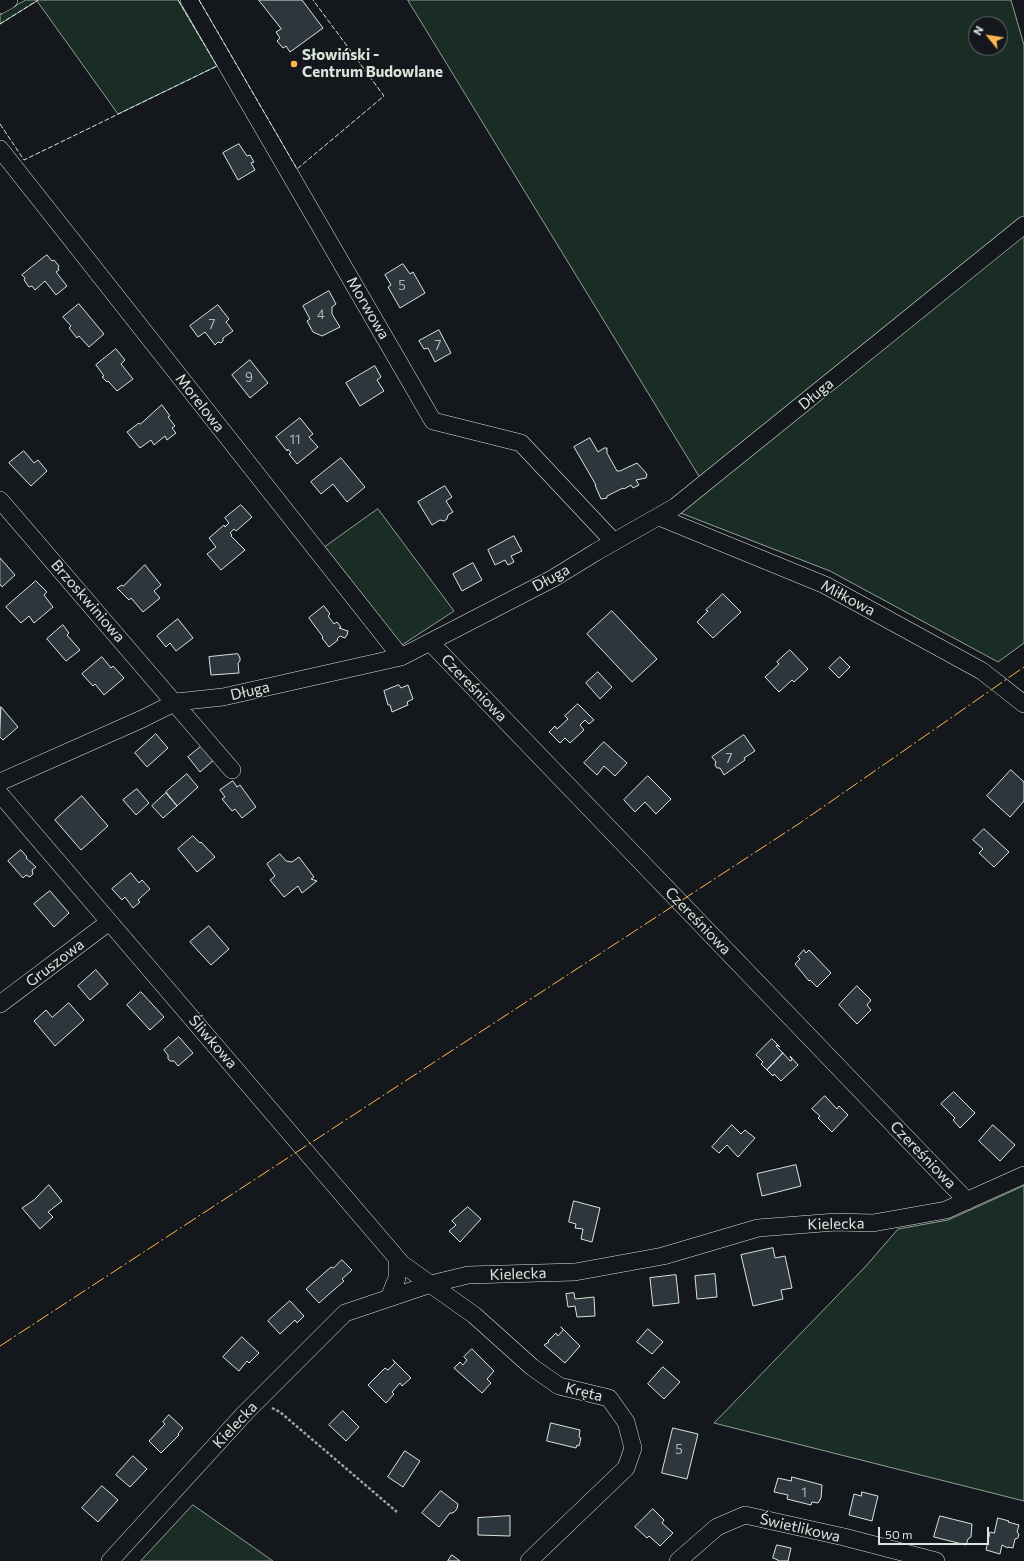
<!DOCTYPE html>
<meta charset="utf-8">
<style>
body{margin:0}
#map{position:relative;width:1024px;height:1561px;overflow:hidden;background:#14181c;font-family:Commissioner,sans-serif}
canvas{display:block}
.north{position:absolute;left:968px;top:16px;width:40px;height:40px;box-sizing:border-box;background:#14181c;border:1px solid #626a69;border-radius:50%;rotate:300deg;font-size:11px;font-weight:700;line-height:16px;text-align:center;color:#d8e6dc}
.north::after{content:'';display:block;margin:auto;width:14px;height:18px;background:#ffb74d;clip-path:polygon(50% 0,100% 100%,50% 72%,0 100%)}
.scale{position:absolute;left:878px;top:1527px;width:111px;height:18px;box-sizing:border-box;border:2px solid #d8e6dc;border-top:0;padding-left:5px;font-size:12px;line-height:14px;white-space:nowrap;color:#d8e6dc;-webkit-text-stroke:3px #14181c;paint-order:stroke}
</style>
<div id="map">
<canvas width="1024" height="1561"></canvas>
<div class="north">N</div>
<div class="scale">50 m</div>
</div>
<script>
const c = document.querySelector('canvas').getContext('2d');
c.lineJoin = 'round';
function fill(path, color) { c.fillStyle = color; c.fill(path, 'evenodd'); }
function stroke(path, color, width, dash) { c.strokeStyle = color; c.lineWidth = width; c.lineCap = dash ? 'butt' : 'round'; c.setLineDash(dash || []); c.stroke(path); }
function label(font, color, halo, rows, align = 'center') {
  c.font = font + ' Commissioner,sans-serif'; c.lineWidth = 3; c.setLineDash([]); c.textBaseline = 'middle'; c.strokeStyle = halo; c.fillStyle = color; for (const [text, x, y, turn = 0] of rows) {
    c.save(); c.translate(x, y); c.rotate((+turn || 0) * Math.PI / 180); c.textAlign = isNaN(turn) ? turn : align; if (halo) c.strokeText(text, 0, 0); c.fillText(text, 0, 0); c.restore();
  }
}
const green = new Path2D(`
 M26,0H178L217,66L118,114L37,1L0,24V15Z
 M408,0H1011L1024,45V643L998,662L830,571L678,512L707,490ZM976,24H1000V48H976Z
 M378,509L454,611L402,645L325,547Z
 M1024,1186V1501L714,1423L866,1266L898,1229L948,1220Z
 M193,1505L273,1561H141Z`);
const building = new Path2D(`
 M259,0H302L323,28L290,52L286,46L283,48L277,41L280,38L276,32L281,29Z
 M239,144L247,156L250,155L254,162L251,163L255,170L238,180L223,153Z
 M47,255L52,261L54,260L59,266L58,268L59,270L56,272L67,286L56,295L45,281L35,290L32,286L29,287L24,280L25,278L22,275Z
 M403,264L410,274L413,272L425,293L400,308L388,287L391,285L385,275Z
 M329,291L336,304L332,307V314L340,327L322,336L313,332L307,321L310,319L303,306Z
 M79,304L104,334L89,347L79,336L77,338L69,328L71,326L63,317Z
 M218,305L229,319L226,322L233,331L223,338V341L221,343L218,342L215,345L205,332L198,337L190,326Z
 M439,330L451,353L435,362L428,348L424,349L419,341Z
 M116,349L125,360L121,364L133,379L117,391L108,381L107,382L102,377L104,376L96,365Z
 M250,360L268,383L250,398L232,375Z
 M375,366L381,377L377,380L384,391L360,406L346,383Z
 M162,405L170,416L168,417L175,426L172,428L176,433L167,440L165,436L154,445L151,440L140,448L127,432L139,423L140,424Z
 M300,418L313,434L309,437L318,447L297,464L289,454L291,453L288,449L287,451L276,437Z
 M590,438L598,452L604,448H607V453L617,471H620L637,463L647,474L646,478L636,480L639,485L633,488L631,485L624,489L623,488L607,496V498L601,499L595,485H596L574,447Z
 M24,451L34,463L38,460L47,471L31,486L9,463Z
 M341,458L365,487L347,502L333,484L321,494L311,482Z
 M445,486L452,497L446,501L453,512L448,515L447,519L444,521L440,520L432,525L418,502Z
 M241,505L252,517L236,531L234,529L230,533L232,535L231,536L245,550L221,570L207,554L216,547L209,538L224,525L225,527L229,523L225,518Z
 M514,536L522,551L511,556L514,562L508,565L505,560L495,565L488,550Z
 M0,558L15,575L2,587L0,584Z
 M473,563L482,580L462,591L453,574Z
 M145,565L161,585L154,591L160,598L143,612L131,598L129,600L117,588L122,585L123,586Z
 M36,581L47,592L44,595L53,607L34,623L29,616L21,623L6,607Z
 M723,594L741,612L713,638L697,622L708,611L706,610Z
 M324,606L330,614L328,616L334,624L337,622L341,627L339,628L348,631L347,635L345,638L340,636L337,639L338,640L329,647L322,638L323,637L309,618Z
 M612,611L657,659L632,682L587,634Z
 M178,619L193,638L176,651L170,643L166,647L157,636Z
 M63,625L69,633L67,635L80,650L66,661L47,639Z
 M790,650L808,669L794,682L792,680L779,692L765,677L779,664L777,662Z
 M238,654L240,658V661L238,663L239,673L211,675L209,657Z
 M102,657L111,668L113,666L124,678L104,695L95,684L93,686L82,674Z
 M840,657L850,667L839,678L829,668Z
 M598,672L612,687L600,699L586,683Z
 M399,685L401,688L408,685L413,699L407,702L408,705L392,712L390,705H388L384,691Z
 M578,704L594,720L589,724L585,720L580,725L584,730L570,743L565,738L560,743L549,732L555,726L557,729L568,719L565,716Z
 M1,707L18,727L3,740L0,737Z
 M156,734L168,748L147,767L135,753Z
 M744,735L755,751L744,758L745,760L724,775L720,768H717L715,765L716,762L712,757Z
 M604,742L627,763L615,776L604,766L597,775L584,763Z
 M203,745L215,759L200,772L188,757Z
 M1011,770L1024,782V801L1010,817L987,796Z
 M187,774L198,787L177,806L166,792Z
 M648,776L671,799L656,814L645,802L635,812L624,800Z
 M233,781L237,787L240,785L256,807L242,818L235,809L232,811L222,799L225,797L220,790Z
 M137,789L149,803L136,815L123,800Z
 M166,793L177,806L163,818L152,806Z
 M82,796L108,826L81,850L55,820Z
 M984,829L1009,852L994,867L979,853L983,849L973,840Z
 M193,836L200,843L201,842L215,857L197,872L178,849Z
 M21,850L27,857L26,858L36,867L32,870L33,874L30,877L26,875L23,878L8,861Z
 M280,854L286,861L292,862L299,857L314,877L311,879L317,881L302,893L298,886L284,897L270,880L275,876L267,864Z
 M131,873L139,883L142,880L150,889L138,900L140,902L133,908L125,897L122,900L112,889Z
 M50,891L69,913L54,927L34,904Z
 M209,926L229,949L211,965L190,942Z
 M804,950L806,953L809,950L831,973L817,987L810,980L809,981L795,964L800,959L798,957Z
 M96,970L108,984L90,1000L78,986Z
 M857,986L871,1000L867,1005L871,1010L857,1024L839,1005Z
 M141,992L164,1017L150,1030L127,1005Z
 M69,1003L84,1020L55,1046L34,1021L46,1010L52,1017Z
 M179,1037L193,1053L178,1066L174,1061H170L168,1059V1055L164,1050Z
 M772,1039L780,1047L777,1045L776,1046L783,1053L767,1070L761,1064L763,1062L756,1055Z
 M783,1053L790,1061L792,1060L790,1056L798,1065L781,1081L774,1074L773,1076L767,1070Z
 M954,1092L975,1113L960,1128L953,1120L955,1118L941,1104Z
 M825,1096L837,1109L839,1106L848,1115L832,1132L818,1118L820,1116L812,1109Z
 M732,1125L741,1134L745,1130L755,1138L738,1157L727,1145L719,1153L712,1147Z
 M993,1125L1015,1145L1000,1161L979,1141Z
 M796,1165L801,1186L762,1196L757,1174Z
 M49,1185L62,1201L48,1212L53,1217L40,1229L22,1208L34,1200Z
 M574,1201L600,1208L592,1242L581,1239L583,1229L575,1228L576,1224L569,1222Z
 M468,1207L481,1219L460,1242L449,1231L456,1225L452,1221Z
 M773,1248L775,1258L785,1256L792,1288L781,1290L783,1299L753,1306L741,1255Z
 M342,1260L352,1270L342,1279L344,1281L319,1303L306,1289L331,1267L333,1268Z
 M715,1274L717,1297L697,1299L695,1276Z
 M676,1275L679,1303L653,1306L650,1278Z
 M574,1293L575,1299L594,1297L595,1316L577,1317L575,1306L568,1307L566,1294Z
 M290,1301L304,1316L297,1323L295,1320L280,1334L268,1321Z
 M561,1327L580,1346L565,1363L544,1345L549,1342L548,1341L556,1333L558,1336L563,1330Z
 M648,1329L663,1342L652,1354L637,1342Z
 M242,1337L259,1353L249,1363L247,1361L239,1371L223,1357Z
 M472,1349L494,1371L487,1379L491,1383L482,1393L454,1368L460,1362L463,1365L467,1360L464,1357Z
 M393,1360L411,1378L402,1386L400,1383L392,1392L394,1394L386,1403L368,1385L385,1368L388,1370L395,1363Z
 M663,1367L680,1382L664,1399L648,1384Z
 M343,1411L359,1427L346,1441L329,1425Z
 M169,1415L183,1428L178,1434L179,1435L161,1453L149,1441L165,1424L163,1422Z
 M551,1423L580,1430L579,1437L581,1438L579,1446L577,1445L576,1448L547,1441Z
 M673,1428L698,1434L687,1479L662,1473Z
 M405,1451L420,1461L403,1487L388,1477Z
 M133,1456L147,1469L130,1487L116,1475Z
 M792,1477L822,1485L821,1498L818,1503L812,1502L811,1505L787,1499L788,1495L774,1492L778,1478L791,1481Z
 M102,1486L118,1500L98,1522L82,1508Z
 M441,1491L458,1504L457,1509L453,1513H450L439,1527L422,1513Z
 M862,1492L878,1496L872,1521L849,1515L854,1494L861,1496Z
 M653,1509L664,1520L662,1523L673,1533L660,1546L649,1536L647,1538L635,1527Z
 M510,1516V1536L478,1535V1518Z
 M940,1516L972,1524L971,1537L968,1539L966,1545L934,1537Z
 M998,1518L1009,1521L1008,1522L1019,1525L1017,1532L1019,1534L1018,1538L1015,1539L1013,1548L1008,1547V1548L1002,1545L1000,1554L986,1550L990,1532L994,1533Z
 M777,1545L791,1548L788,1561H778V1560L773,1558Z
 M452,1555L460,1561H448Z`);
const path = new Path2D(`
 M272,1408L280,1412L397,1512`);
const minor = new Path2D(`
 M189,0L433,421L521,443L614,542
 M0,5L9,0
 M0,149L401,657
 M0,500L232,770
 M659,517L825,585L982,671L1024,704
 M430,642L967,1201
 M0,782L142,719L176,702L223,697L401,657L552,579L596,552L675,507L1024,225
 M0,794L402,1264L474,1315L532,1367L559,1386L609,1398L626,1422L633,1448L626,1468L529,1561
 M0,1004L109,922
 M389,1298L397,1278V1259
 M110,1561L245,1413L345,1313L431,1284L468,1275L575,1272L663,1256L758,1228L836,1222L873,1223L946,1210L1024,1175
 M678,1561L717,1527L745,1515L844,1537L936,1561`);
const fence = new Path2D(`
 M199,0L297,169L384,96L313,0
 M0,24L38,0
 M0,124L24,160L217,66L178,0`);
const power = new Path2D(`
 M0,1346L800,823L1024,667`);
const markers = [
 [294,64,4,"#ffb74d"]
];
const numberNames = [
 ["5",402,286],
 ["4",321,315],
 ["7",212,325],
 ["7",438,346],
 ["9",249,378],
 ["11",295,440],
 ["7",729,759],
 ["5",679,1450],
 ["1",804,1493]
];
const poiNames = [
 ["Słowiński -",302,55],
 ["Centrum Budowlane",302,72]
];
const streetNames = [
 ["Morwowa",368,308,60],
 ["Długa",816,394,-39],
 ["Morelowa",200,403,52],
 ["Długa",551,578,-29],
 ["Miłkowa",848,598,28],
 ["Brzoskwiniowa",88,601,49],
 ["Czereśniowa",474,688,46],
 ["Długa",250,691,-13],
 ["Czereśniowa",698,921,46],
 ["Gruszowa",55,963,-37],
 ["Śliwkowa",213,1042,49],
 ["Czereśniowa",923,1155,46],
 ["Kielecka",836,1224,-1],
 ["Kielecka",518,1274,-2],
 ["Kręta",584,1392,14],
 ["Kielecka",235,1425,-47],
 ["Świetlikowa",800,1528,13]
];
fill(green, '#1a2d24');
stroke(green, '#939e99', 1);
fill(building, '#2c363c');
stroke(building, '#d8e6dc', 1);
stroke(minor, '#d8e6dc', 18);
stroke(path, '#9da8a2', 2.5, [3, 2]);
stroke(minor, '#14181c', 17);
stroke(fence, '#d8e6dc', 1, [5, 2]);
stroke(power, '#ffb74d', 1, [14, 3, 2, 3]);
for (const [x, y, r, color] of markers) { const dot = new Path2D(); dot.arc(x, y, r, 0, 2 * Math.PI); c.fillStyle = color; c.fill(dot); stroke(dot, '#14181c', 1.5); }
label('13px', '#adbab4', null, numberNames);
label('bold 15px', '#d8e6dc', '#14181c', poiNames, 'left');
label('15px', '#d8e6dc', '#14181c', streetNames);
</script>
